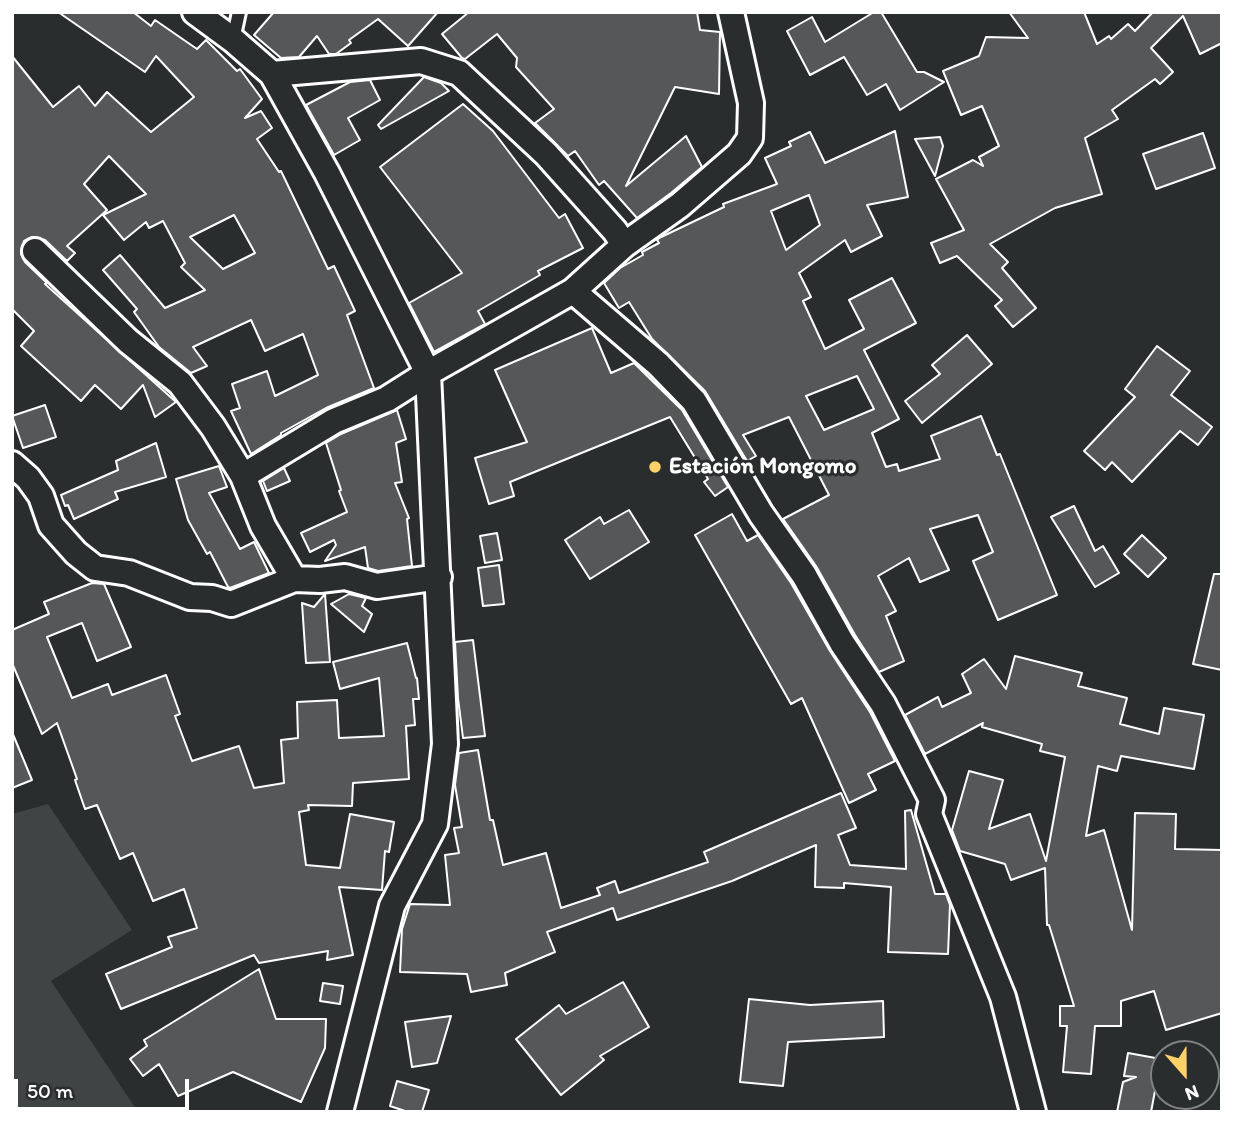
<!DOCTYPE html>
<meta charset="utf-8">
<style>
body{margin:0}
#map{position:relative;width:1234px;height:1124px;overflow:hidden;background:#2a2d2e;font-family:Itim,sans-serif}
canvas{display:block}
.frame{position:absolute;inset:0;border:14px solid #fff;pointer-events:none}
.north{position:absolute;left:1150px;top:1040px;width:70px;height:70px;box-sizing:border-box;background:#2a2d2e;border:2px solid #7f8182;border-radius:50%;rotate:159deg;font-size:19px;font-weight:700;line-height:28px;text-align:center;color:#fff}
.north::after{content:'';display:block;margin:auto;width:24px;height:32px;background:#ffd166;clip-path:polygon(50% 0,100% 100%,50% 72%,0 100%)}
.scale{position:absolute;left:14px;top:1079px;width:175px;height:32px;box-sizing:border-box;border:4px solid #fff;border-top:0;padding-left:9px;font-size:21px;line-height:24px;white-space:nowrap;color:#fff;-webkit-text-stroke:5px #2a2d2e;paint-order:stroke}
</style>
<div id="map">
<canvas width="1234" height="1124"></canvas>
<div class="frame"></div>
<div class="north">N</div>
<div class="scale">50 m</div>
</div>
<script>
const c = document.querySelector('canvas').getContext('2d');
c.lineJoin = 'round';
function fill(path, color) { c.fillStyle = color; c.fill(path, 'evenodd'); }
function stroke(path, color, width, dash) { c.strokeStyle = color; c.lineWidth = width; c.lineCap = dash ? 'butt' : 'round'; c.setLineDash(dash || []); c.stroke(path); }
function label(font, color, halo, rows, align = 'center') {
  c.font = font + ' Itim,sans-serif'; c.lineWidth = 6; c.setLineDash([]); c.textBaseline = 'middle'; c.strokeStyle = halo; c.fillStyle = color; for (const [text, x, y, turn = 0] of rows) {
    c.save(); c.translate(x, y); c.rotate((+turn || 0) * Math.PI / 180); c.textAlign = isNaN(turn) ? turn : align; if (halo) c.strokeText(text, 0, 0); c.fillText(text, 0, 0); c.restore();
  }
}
const green = new Path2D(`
 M48,804L132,930L51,981L138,1112H12V814Z`);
const building = new Path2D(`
 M58,12H133L151,26L155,20L197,49L206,40L237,71L240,69L262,99L245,118L261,111L272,128L257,139L279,172L281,171L328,269L334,266L355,311L347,315L374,388L326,408L281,433V435L251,454L231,411L240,408L232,384L267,371L275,396L318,375L303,334L265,351L251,320L193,347L207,366L191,373L159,347L134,312L137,309L103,270L120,255L165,308L205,290L181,267L185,263L163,221L149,228L146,222L124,240L103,215L146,194L109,156L84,184L107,210L67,246L75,253L67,261L45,240L32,237L24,241L21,254L25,262L47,283L45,284L176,402L155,417L143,385L121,409L95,385L81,401L21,346L34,331L12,309V56L53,107L79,86L95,106L107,92L151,132L194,97L156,56L145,72ZM234,215L255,253L223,269L190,237Z
 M274,12H438L408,46L378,19L349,40L351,43L336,54H329L317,36L299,57L281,58L254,35Z
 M469,12H697L700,30L720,32L719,94L675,87L626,186L686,136L702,167L671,193L637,218L604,181L599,185L575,151L568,156L535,123L554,109L516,67L517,58L497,34L465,59L462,58L442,34Z
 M874,12H881L917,72H924L944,82L900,110L886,84L867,95L844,57L810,75L787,31L812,17L825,42Z
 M1009,12H1084L1097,44L1109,36L1111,39L1128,24L1135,31L1153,12H1222V43L1200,54L1183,16L1151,48L1173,72L1160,84L1155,79L1112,110L1118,119L1085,138L1102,194L1055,208L990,244L1008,262L1002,268L1036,308L1013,327L995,306L1002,300L957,256L940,263L931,243L964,230L936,179L973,160L983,166L979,157L999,146L982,106L961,115L943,71L979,56L986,37L1028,38Z
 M424,77L441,83L449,91L381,129L378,125Z
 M370,80L380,100L348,118L360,140L334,155L306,105L350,82Z
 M463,104L493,131L559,218L565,214L583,248L538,271L540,275L478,311L485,324L434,352L409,303L462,273L380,167Z
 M895,131L908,197L867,205L882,236L851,252L845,240L799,273L811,297L803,301L825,349L864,329L849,300L892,278L916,323L864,350L899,419L872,433L886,467L897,464L899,471L940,459L931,436L981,416L997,455L1000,454L1057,595L998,620L973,561L993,552L978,515L930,529L949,570L920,582L909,558L878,576L896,611L886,616L904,661L879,672L855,635L816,566L783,519L829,495L789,417L743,435L756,456L747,461L705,391L652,339L629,302L619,308L604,283L620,268L643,255L642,252L659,243L657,240L659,238L724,207L723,204L777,184L765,158L791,146L789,142L810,132L825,163ZM809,195L820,225L786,250L771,211ZM857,376L874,409L824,430L806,396Z
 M1203,133L1215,168L1156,189L1143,154Z
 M940,137L943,146L935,176L915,139Z
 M592,328L611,373L634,363L682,410L728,487L715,496L704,482L708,479L670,417L510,482L514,496L489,504L475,458L527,442L495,370Z
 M967,335L992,364L922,423L905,401L940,374L932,365Z
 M1157,346L1190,371L1171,395L1212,427L1198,445L1180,431L1132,482L1112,462L1105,470L1084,451L1135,397L1125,389Z
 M45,405L56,437L23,448L12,416Z
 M397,410L406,439L396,443L402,482L395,483L409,518L407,519L412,566L378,571L368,568L365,547L325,561L336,545L334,540L310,552L301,533L347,512L339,491L341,490L326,443L341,434Z
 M156,443L166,477L115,492L118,499L74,519L68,505L65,506L61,495L118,470L116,461Z
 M219,466L227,487L209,493L240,549L254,542L269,573L230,588L228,587L210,552L207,554L188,520L176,479Z
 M284,468L290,481L267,491L263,481Z
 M1074,506L1095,551L1103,546L1119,573L1095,587L1051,517Z
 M629,510L649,542L590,579L565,540L600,517L604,524Z
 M732,514L747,541L758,535L791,583L830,651L870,712L895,761L868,774L876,790L849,803L802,698L791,704L695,535Z
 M497,533L502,560L485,563L480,536Z
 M1142,535L1166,558L1148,577L1124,554Z
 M499,565L504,604L483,606L478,568Z
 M1214,574H1222V670L1193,664Z
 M92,583L104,584L131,647L97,661L82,623L47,637L72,698L108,684L112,695L166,675L180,714L175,716L192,761L239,746L254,788L284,783L281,740L298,738L297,702L337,700L339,738L384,736L379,678L340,689L333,662L407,643L416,678H417L419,699H413L415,725L406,726L409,779L353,783L352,806L308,805L309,810L299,812L306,865L340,868L350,814L394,822L389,852L385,851L382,890L339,887L353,955L327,960L328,951L259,963L254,955L121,1009L106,974L172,947L168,937L197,928L184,889L153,901L133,853L120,859L97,805L85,809L75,780L77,779L57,723L42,734L12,663V630L49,614L44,602Z
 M325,594L330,662L306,663L302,603L314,607Z
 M349,594L366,598L362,606L372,614L364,632L331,604Z
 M473,640L485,736L463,738L458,698L455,642Z
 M1015,656L1082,673L1078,686L1127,698L1120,724L1159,734L1164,708L1204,715L1194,769L1121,756L1117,771L1098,766L1086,836L1104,830L1132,930L1135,813L1176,814L1175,849L1222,850V1013L1166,1030L1154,991L1121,1001V1026H1095L1091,1074L1063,1072L1067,1026H1060V1006H1074L1049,925H1047L1045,868L1011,880L1005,864L960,851L952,830L969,771L1003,780L989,829L1030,814L1046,861L1065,757L1040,751L1042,744L982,727L983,723L925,754L905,715L938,697L942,707L971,693L962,674L984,659L1006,689Z
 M12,732L32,780L12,788Z
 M478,750L490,820H493L503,865L546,853L561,908L600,895L597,888L615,881L619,893L708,862L704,852L841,793L856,828L838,835L850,865L906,869L905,811L911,810L935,894H946L950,905L948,954L888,952L891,887L844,883V888L815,887L816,845L732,881L617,920L613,908L547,932L555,952L505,973L507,985L471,992L467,974L400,972L402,929L410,904L450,905L445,855L459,853L454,828L462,827L455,785L459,753Z
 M259,969L276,1019H326L325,1048L301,1102L233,1072L178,1096L159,1064L143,1076L130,1059L147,1046L144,1040Z
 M623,982L649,1027L600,1056L604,1060L561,1095L516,1039L559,1005L566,1014Z
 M323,983L343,986L340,1004L320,1001Z
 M749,999L810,1005L883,1001L884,1037L788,1042L783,1086L740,1082Z
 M451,1016L437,1063L412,1067L405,1022Z
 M1128,1053L1161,1059L1151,1112H1117L1123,1082L1136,1077L1124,1076Z
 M397,1081L429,1090L422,1112H408L390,1106Z`);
const lane = new Path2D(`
 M233,40L239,12`);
const street = new Path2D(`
 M195,12L233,40L272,74L327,173L428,373L445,744L435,824L392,906L340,1112
 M272,74L421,61L459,73L546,154L615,231L624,245
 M35,251L128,341L180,383L213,427L243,476L263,526L294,579
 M573,291L658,364L694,401L761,514L804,575L842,643L883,704L932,800L929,814L1003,997L1033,1112
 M12,464L28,478L41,496L51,525L76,553L95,568L129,573L190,597L212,598L231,604L294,579L320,580L345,577L377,586L439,577
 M243,476L334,421L387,399L428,373L573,291L624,245L680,205L739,154L750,138L751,103L731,12`);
const markers = [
 [655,467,7,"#ffd166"]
];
const poiNames = [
 ["Estación Mongomo",669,467]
];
fill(green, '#414445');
fill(building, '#555758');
stroke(building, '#fff', 2);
stroke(lane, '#fff', 18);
stroke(street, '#fff', 30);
stroke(lane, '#2a2d2e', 12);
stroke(street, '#2a2d2e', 24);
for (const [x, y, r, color] of markers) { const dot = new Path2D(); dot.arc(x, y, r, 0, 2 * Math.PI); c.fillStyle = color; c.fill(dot); stroke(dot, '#2a2d2e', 2.5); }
label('bold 23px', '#fff', '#2a2d2e', poiNames, 'left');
</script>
